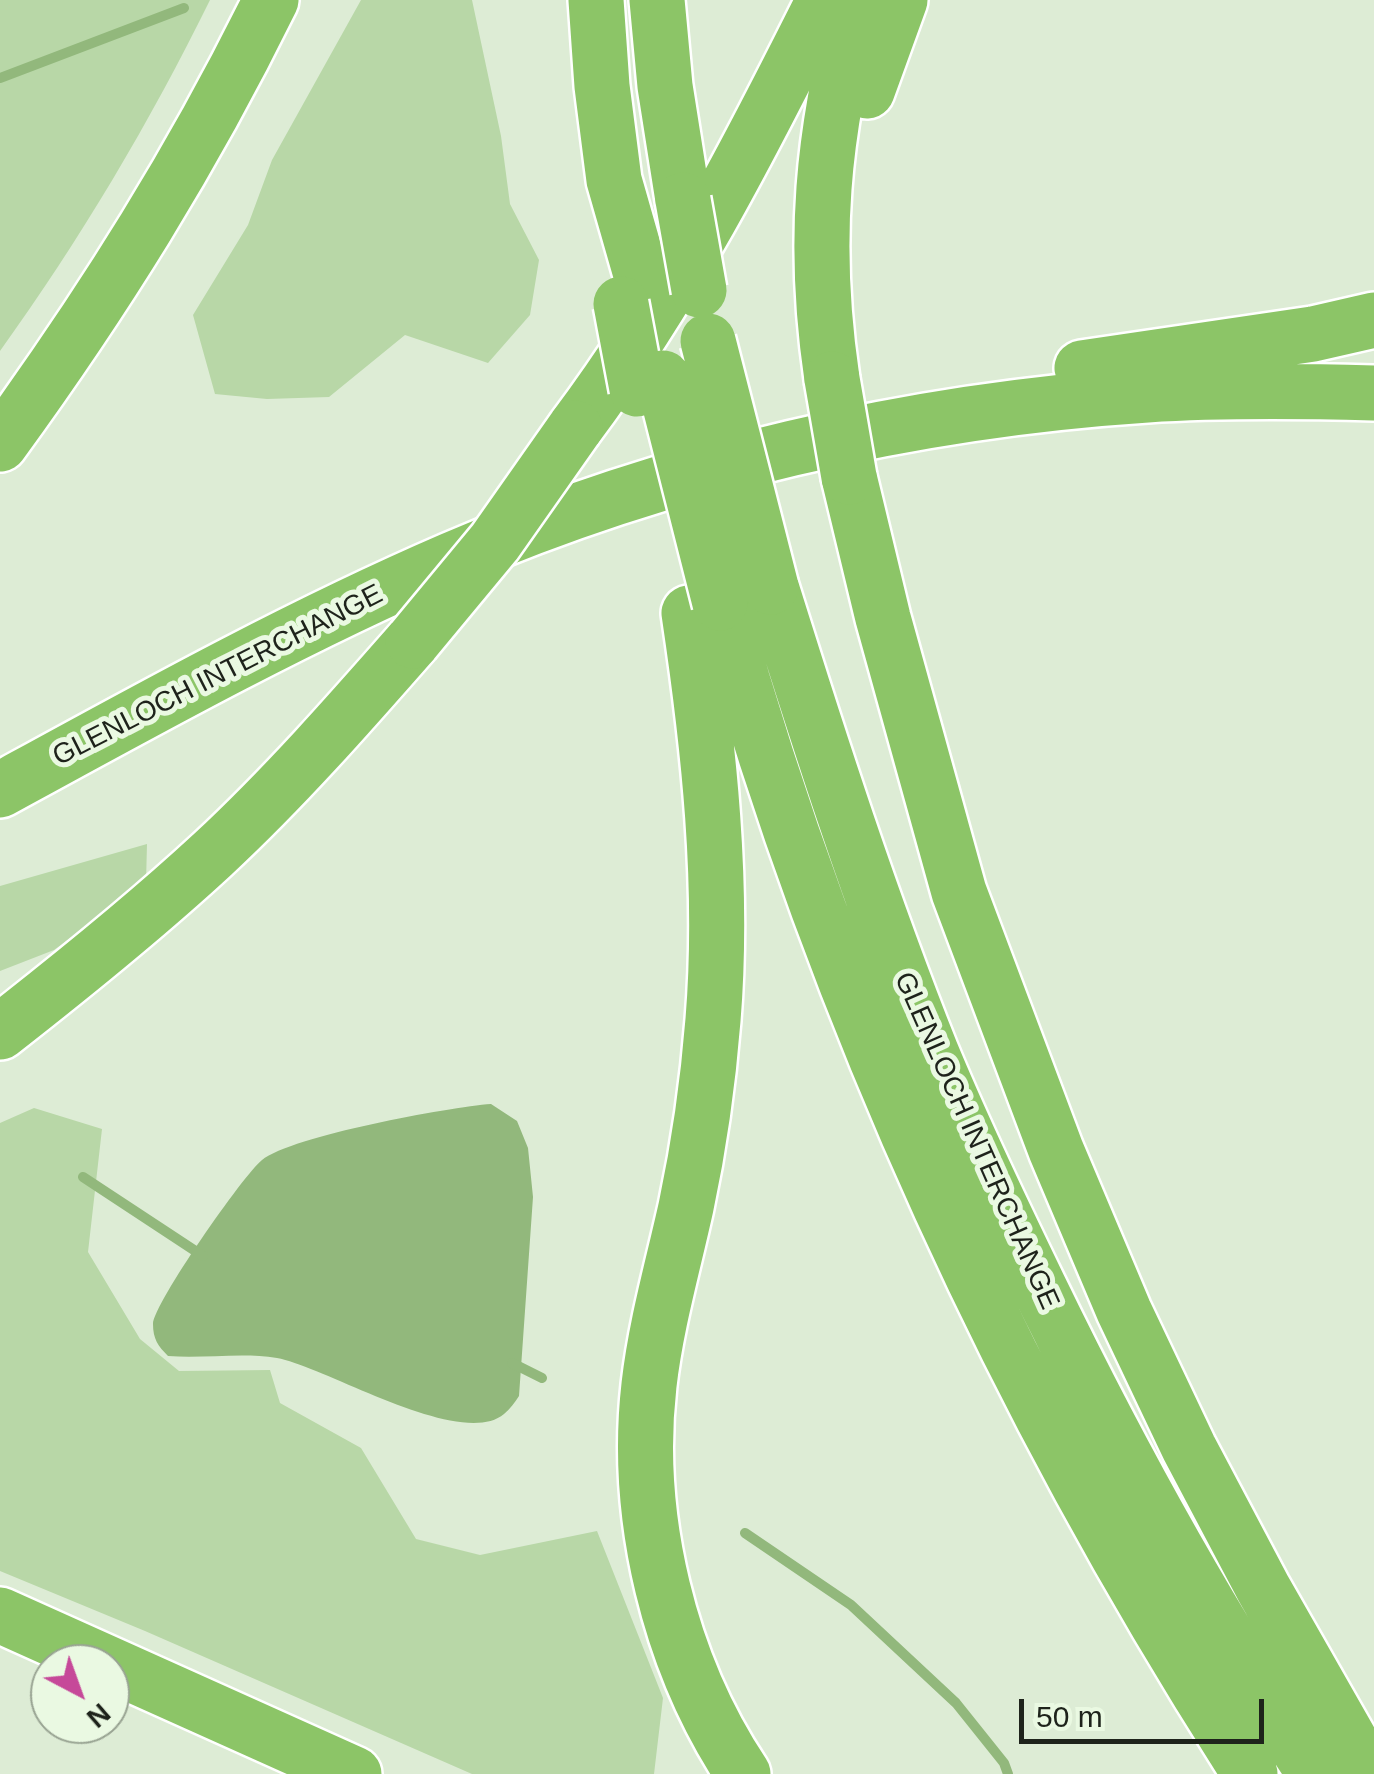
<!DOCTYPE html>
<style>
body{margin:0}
#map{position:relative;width:1374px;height:1774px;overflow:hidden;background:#ddecd5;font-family:Arial,sans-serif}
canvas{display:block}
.north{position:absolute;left:30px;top:1644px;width:100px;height:100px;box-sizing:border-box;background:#eaf9e2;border:2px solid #98a392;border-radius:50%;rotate:139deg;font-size:28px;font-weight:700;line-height:40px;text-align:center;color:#1e231b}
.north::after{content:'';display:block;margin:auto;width:35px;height:45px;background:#c64999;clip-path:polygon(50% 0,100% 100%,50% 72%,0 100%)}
.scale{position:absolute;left:1019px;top:1699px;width:245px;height:45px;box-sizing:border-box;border:5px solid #1e231b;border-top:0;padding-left:12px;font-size:30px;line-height:35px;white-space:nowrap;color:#1e231b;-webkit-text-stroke:8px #eaf9e2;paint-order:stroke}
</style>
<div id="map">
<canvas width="1374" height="1774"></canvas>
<div class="north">N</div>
<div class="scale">50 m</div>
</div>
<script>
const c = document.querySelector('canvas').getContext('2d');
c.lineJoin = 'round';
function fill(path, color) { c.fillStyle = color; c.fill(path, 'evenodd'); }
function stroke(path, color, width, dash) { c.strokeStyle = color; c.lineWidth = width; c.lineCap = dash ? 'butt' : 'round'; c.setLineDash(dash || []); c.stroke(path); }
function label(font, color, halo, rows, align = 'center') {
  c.font = font + ' Arial,sans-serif'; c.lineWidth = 10; c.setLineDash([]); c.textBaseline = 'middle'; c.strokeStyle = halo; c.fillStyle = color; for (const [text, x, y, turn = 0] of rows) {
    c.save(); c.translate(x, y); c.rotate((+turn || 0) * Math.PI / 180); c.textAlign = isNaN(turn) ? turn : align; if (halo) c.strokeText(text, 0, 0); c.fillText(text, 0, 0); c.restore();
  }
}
const green = new Path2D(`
 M0,0H210C150,122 80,240 0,351Z
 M361,0H472L501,136L510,204L539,260L530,315L488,363L405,335L329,397L267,399L215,394L193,315L248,225L272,160Z
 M147,844L146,883L54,950L0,971V886Z
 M34,1108L102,1129L88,1252L140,1339L179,1371L270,1370L280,1403L361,1448L416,1539L480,1555L597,1531L663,1698L654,1774H472L145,1631L0,1571V1123Z`);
const water = new Path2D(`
 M491,1104L517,1121L528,1148L533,1197L519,1396C515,1402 510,1409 504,1414C461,1450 326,1367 277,1358C241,1352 204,1359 168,1356C158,1346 153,1339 153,1324C154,1303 244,1174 262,1160C292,1136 449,1107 491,1104Z`);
const stream = new Path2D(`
 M0,78L184,8
 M83,1177L203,1256
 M512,1363L542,1378
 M745,1533L851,1605L956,1703L1004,1763L1008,1774`);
const highway = new Path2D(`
 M596,0L602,86L614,180L640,271
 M657,0L665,86L683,200
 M867,91L900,0
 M1082,368L1313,334L1374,320
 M832,379C812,244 822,131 858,0
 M575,428C674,296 750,148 824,0
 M0,444C104,301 193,159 271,0
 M849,477L883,618L959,892L1056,1150L1124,1311L1189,1448L1263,1588L1369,1774
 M771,587C820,744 870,899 931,1052C964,1132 1001,1209 1039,1287C1120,1454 1211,1619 1315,1774
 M720,603C836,1018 1017,1412 1250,1774
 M689,613C709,747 724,885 713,1020C708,1083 699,1146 686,1207C673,1266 656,1324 649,1385C634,1517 669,1663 743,1774
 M0,790C148,709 296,627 451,560C666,467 913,410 1147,395C1222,390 1299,391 1374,393
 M0,1032C73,975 145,917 213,854C284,788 349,714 413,641
 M0,1615L354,1774`);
const highwayBridge = new Path2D(`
 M683,200L699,290
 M621,304L637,389
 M708,341L771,587
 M663,378L720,603
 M832,379L849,477
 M413,641L495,542L575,428`);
const streetNames = [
 ["GLENLOCH INTERCHANGE",218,676,-27],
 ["GLENLOCH INTERCHANGE",976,1141,66]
];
fill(green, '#b8d7a7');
fill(water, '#92b87c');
stroke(stream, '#92b87c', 10);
stroke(highway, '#fff', 60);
stroke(highway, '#8cc567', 55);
stroke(highwayBridge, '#fff', 60, []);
stroke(highwayBridge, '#8cc567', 55);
label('28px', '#1e231b', '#eaf9e2', streetNames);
</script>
